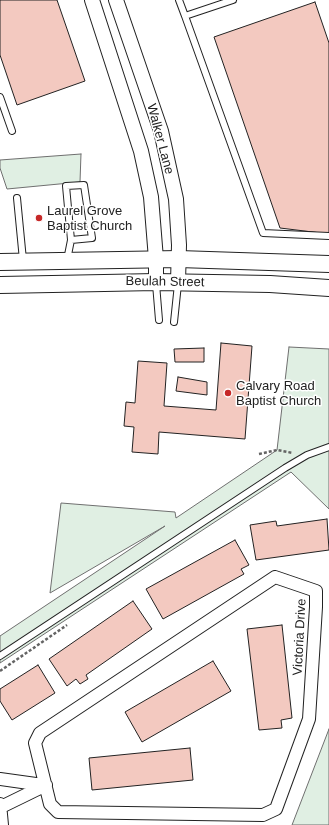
<!DOCTYPE html>
<style>
body{margin:0}
canvas{display:block;background:#fff}
</style>
<canvas width="329" height="825"></canvas>
<script>
const context = document.querySelector('canvas').getContext('2d');
context.lineJoin = 'round';
function paint(path, color) { context.fillStyle = color; context.fill(path, 'evenodd'); }
const shape = rows => new Path2D(rows.map(r => 'M' + r).join(''));
function trace(path, color, width, dash) { context.strokeStyle = color; context.lineWidth = width; context.lineCap = dash ? 'butt' : 'round'; context.setLineDash(dash || []); context.stroke(path); }
function label(font, color, halo, rows, align = 'center') {
  context.font = font + ' Helvetica,sans-serif'; context.lineWidth = 3; context.setLineDash([]); context.textBaseline = 'middle'; context.strokeStyle = halo; context.fillStyle = color; for (const [text, x, y, turn = 0] of rows) {
    context.save(); context.translate(x, y); context.rotate((+turn || 0) * Math.PI / 180); context.textAlign = isNaN(turn) ? turn : align; if (halo) context.strokeText(text, 0, 0); context.fillText(text, 0, 0); context.restore();
  }
}
const green = shape([
 [81,154,80,182,7,189,0,168,0,160,81,154],
 [289,347,329,349,329,509,291,472,0,663,0,636,165,526,50,593,61,503,175,512,176,518,277,450,289,347],
 [329,729,329,825,292,825,329,729]
]);
const building = shape([
 [0,0,57,0,85,81,17,105,0,55,0,0],
 [315,2,329,43,329,234,280,228,214,37,315,2],
 [221,343,252,346,245,439,159,432,158,454,132,452,134,427,124,426,126,402,135,403,138,361,167,363,164,406,216,410,221,343],
 [204,348,204,362,175,362,174,349,204,348],
 [178,377,207,382,207,395,176,391,178,377],
 [327,519,329,550,256,560,250,525,276,521,277,526,327,519],
 [235,540,249,565,241,569,244,574,163,619,146,589,235,540],
 [133,601,152,629,86,675,88,679,80,684,76,679,67,686,49,659,133,601],
 [282,625,292,718,281,720,282,728,259,730,247,629,282,625],
 [213,661,231,691,142,742,125,712,213,661],
 [38,665,55,693,12,720,0,701,0,689,38,665],
 [190,748,193,780,92,790,89,758,190,748]
]);
const path = shape([
 [259,454,277,450,293,453],
 [0,671,67,625]
]);
const service = shape([
 [179,0,185,16,233,0],
 [185,16,263,233,329,236],
 [0,97,12,131],
 [17,198,23,260],
 [67,260,71,240,66,186,84,185,92,238,71,240],
 [156,284,159,320],
 [174,322,178,284],
 [0,656,285,468,307,455,329,447]
]);
const minor = shape([
 [275,577,316,591,316,607,309,719,276,809,263,815,58,812,50,804,35,743,40,733,275,577],
 [0,779,43,785],
 [0,804,2,825],
 [1,807,46,785]
]);
const tertiary = shape([
 [92,0,141,151,151,197,156,259,156,282],
 [116,0,161,131,176,199,179,245,178,282]
]);
const secondary = shape([
 [0,262,179,259,329,264],
 [0,285,156,282,270,284,329,288]
]);
const markers = [
 [39,218,4,"#c62828"],
 [228,393,4,"#c62828"]
];
const streetNames = [
 ["Walker Lane",160,139,75],
 ["Beulah Street",165,282,1],
 ["Victoria Drive",300,637,-87]
];
const poiNames = [
 ["Laurel Grove",47,211],
 ["Baptist Church",47,226],
 ["Calvary Road",236,386],
 ["Baptist Church",236,401]
];
paint(green, '#e0efe3');
trace(green, '#6f6f6f', 1);
paint(building, '#f3c9c0');
trace(building, '#222', 1);
trace(service, '#222', 8);
trace(minor, '#222', 14);
trace(tertiary, '#222', 16);
trace(secondary, '#222', 18);
trace(path, '#646464', 2.5, [3, 2]);
trace(service, '#fff', 6);
trace(minor, '#fff', 12);
trace(tertiary, '#fff', 14);
trace(secondary, '#fff', 16);
for (const [x, y, r, color] of markers) { const dot = new Path2D(); dot.arc(x, y, r, 0, 2 * Math.PI); context.fillStyle = color; context.fill(dot); trace(dot, '#fff', 1.5); }
label('13px', '#222', '#fff', streetNames);
label('13px', '#222', '#fff', poiNames, 'left');
</script>
